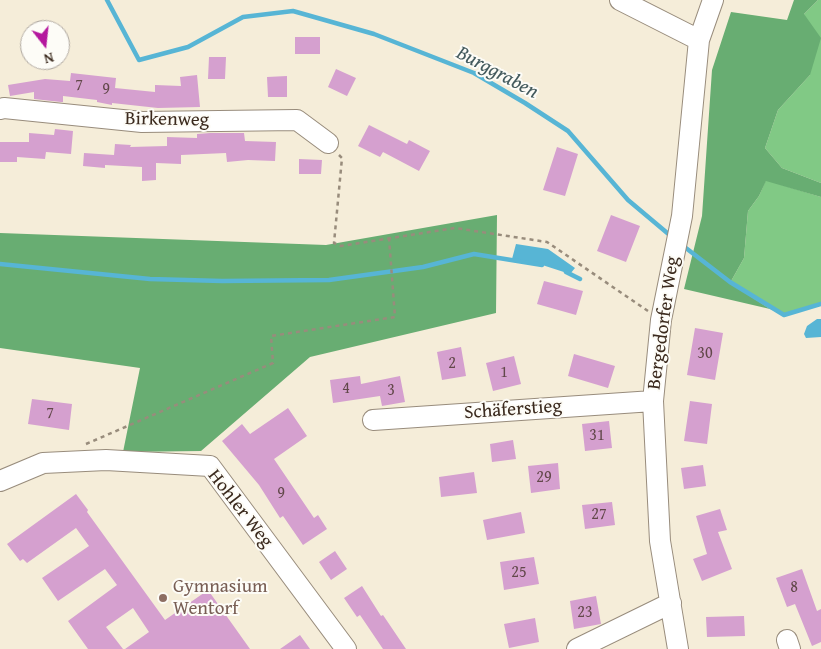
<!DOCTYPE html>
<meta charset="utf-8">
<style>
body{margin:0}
#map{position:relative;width:821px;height:649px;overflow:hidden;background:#f5edd9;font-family:"Gentium Book Plus",serif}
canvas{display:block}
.north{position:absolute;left:20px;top:20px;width:50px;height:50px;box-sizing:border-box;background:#fdfcf7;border:1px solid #afa8a0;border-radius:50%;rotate:164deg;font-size:14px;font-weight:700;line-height:20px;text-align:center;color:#3b2a1e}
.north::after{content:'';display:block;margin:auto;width:18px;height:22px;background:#b5179e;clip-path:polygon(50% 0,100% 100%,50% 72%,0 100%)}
</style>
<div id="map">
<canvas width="821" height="649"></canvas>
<div class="north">N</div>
</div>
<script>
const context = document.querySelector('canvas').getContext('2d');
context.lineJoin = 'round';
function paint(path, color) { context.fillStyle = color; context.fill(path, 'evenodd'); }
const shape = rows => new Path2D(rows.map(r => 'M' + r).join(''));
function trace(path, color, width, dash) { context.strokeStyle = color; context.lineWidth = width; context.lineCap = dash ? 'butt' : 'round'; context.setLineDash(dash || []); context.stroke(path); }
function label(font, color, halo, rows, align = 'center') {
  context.font = font + ' "Gentium Book Plus",serif'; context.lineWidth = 4; context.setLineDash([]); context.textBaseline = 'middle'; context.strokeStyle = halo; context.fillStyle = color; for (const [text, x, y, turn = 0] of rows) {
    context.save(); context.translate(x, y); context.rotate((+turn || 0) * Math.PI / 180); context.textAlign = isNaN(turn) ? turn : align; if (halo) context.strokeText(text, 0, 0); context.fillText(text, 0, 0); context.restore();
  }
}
const green = shape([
 [818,0,821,0,821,183,782,168,765,148,778,110,810,75,804,14],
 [766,180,821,197,821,304,784,315,770,309,730,283,744,258,748,211,759,196]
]);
const forest = shape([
 [794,0,818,0,804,14,821,38,810,75,778,110,765,148,782,168,821,183,821,197,766,181,759,196,748,211,744,258,730,283,770,309,684,289,702,216,712,70,731,12,787,20],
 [497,215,496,313,310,357,201,451,123,452,140,368,0,348,0,233,326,245]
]);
const water = shape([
 [516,244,548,249,575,268,570,274,533,262,512,259],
 [817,319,821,319,821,337,806,338,804,334,807,326]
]);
const stream = shape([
 [107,0,139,60,188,47,243,17,293,11,374,34,474,73,525,103,568,131,628,200,672,237],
 [682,245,730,282,784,315,821,304],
 [0,264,150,279,222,281,329,280,423,267,474,254,542,265],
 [566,272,580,279]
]);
const building = shape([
 [295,37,320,37,320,54,295,54],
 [209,57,226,57,225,79,208,79],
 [336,69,356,78,347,96,328,87],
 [71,73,116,78,115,88,155,92,155,85,181,86,180,77,197,75,200,107,158,108,112,103,112,105,97,102,97,100,63,96,63,102,61,102,34,99,34,92,10,96,8,85,45,79,70,81],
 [287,76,287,97,268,97,267,77],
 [369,125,407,144,409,140,430,151,419,171,383,152,380,157,358,146],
 [55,129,73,131,71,154,46,152,45,159,17,157,17,162,0,162,0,142,29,142,29,133,54,135],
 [210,133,244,133,245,141,276,142,275,161,248,160,227,162,226,153,181,155,181,164,156,163,156,180,142,181,142,167,105,165,105,168,83,166,84,153,114,155,115,144,131,145,130,147,167,146,167,137,197,138,197,134],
 [557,147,578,154,565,196,543,190],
 [299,159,322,160,321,174,299,174],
 [611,215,640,226,626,262,597,251],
 [544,281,583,291,576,315,537,304],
 [695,328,723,333,715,380,687,375],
 [461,347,466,376,442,380,437,352],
 [574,354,615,366,608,388,568,376],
 [514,356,521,384,493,391,486,363],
 [360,376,361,384,400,376,405,402,382,406,380,396,333,403,330,380],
 [32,399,72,404,69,430,28,424],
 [690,401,712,404,707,444,684,441],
 [288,408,307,436,274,459,314,518,318,515,327,529,303,545,283,516,280,518,259,485,222,441,242,424,250,434],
 [609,421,612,448,585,451,582,424],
 [513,440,516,459,492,462,490,444],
 [558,463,560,489,531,493,528,466],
 [703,465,706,486,684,489,681,468],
 [474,472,477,493,441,497,439,477],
 [76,494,88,510,87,512,165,620,208,590,250,649,125,649,149,632,133,608,106,627,123,649,88,649,68,621,117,585,105,569,58,601,42,578,89,546,76,528,27,563,23,559,20,561,7,544],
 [612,502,615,525,585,529,582,505],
 [720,509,727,530,718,532,732,569,702,581,693,559,707,554,696,516],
 [521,512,525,533,487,540,483,520],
 [335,551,347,569,331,580,319,562],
 [534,557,539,584,504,590,500,562],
 [802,569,817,611,821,609,821,642,812,646,795,604,787,607,776,578],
 [362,586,381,616,383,615,406,649,383,649,360,615,357,617,344,598],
 [596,596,601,624,574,629,570,601],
 [744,616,745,636,707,637,706,617],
 [535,618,539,642,509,648,504,624],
 [300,635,310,649,280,649]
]);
const path = shape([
 [339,155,342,158,334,243,341,246,455,228,547,242,648,311],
 [86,444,273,363,271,336,395,317,389,238]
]);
const minor = shape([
 [620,0,699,40],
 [0,109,4,108,142,122,297,120,328,143],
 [373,420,653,401],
 [0,481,43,463,106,460,210,466,346,649],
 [787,640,790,649],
 [577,649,671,603],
 [678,649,660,541,653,401,661,320,682,216,699,40,713,0]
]);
const markers = [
 [163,598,5,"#8d6e63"]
];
const numberNames = [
 ["7",79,86],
 ["9",106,90],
 ["30",705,354],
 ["2",452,364],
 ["1",504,373],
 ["4",346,389],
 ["3",391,391],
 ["7",50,414],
 ["31",597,436],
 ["29",544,478],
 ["9",281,494],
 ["27",599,515],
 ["25",519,573],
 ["8",794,588],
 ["23",585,613]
];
const streetNames = [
 ["Birkenweg",167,120,1],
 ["Bergedorfer Weg",664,323,-82],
 ["Schäferstieg",513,410,-4],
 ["Hohler Weg",240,509,52]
];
const educationNames = [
 ["Gymnasium",173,587],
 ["Wentorf",173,609]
];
const waterNames = [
 ["Burggraben",497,73,28]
];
paint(green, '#81c985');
paint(forest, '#68ad72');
paint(water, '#57b5d5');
trace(stream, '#57b5d5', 4.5);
paint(building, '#d5a0cf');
trace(minor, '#988c7c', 22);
trace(path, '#988c7c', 2.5, [4, 4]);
trace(minor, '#fff', 20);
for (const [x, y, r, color] of markers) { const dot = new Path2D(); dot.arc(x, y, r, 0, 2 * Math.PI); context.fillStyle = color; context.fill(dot); trace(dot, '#fdfcf7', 2); }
label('16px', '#62484a', null, numberNames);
label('19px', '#3b2a1e', '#fdfcf7', streetNames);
label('19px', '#785e54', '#fdfcf7', educationNames, 'left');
label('italic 20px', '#455b5e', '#fdfcf7', waterNames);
</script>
